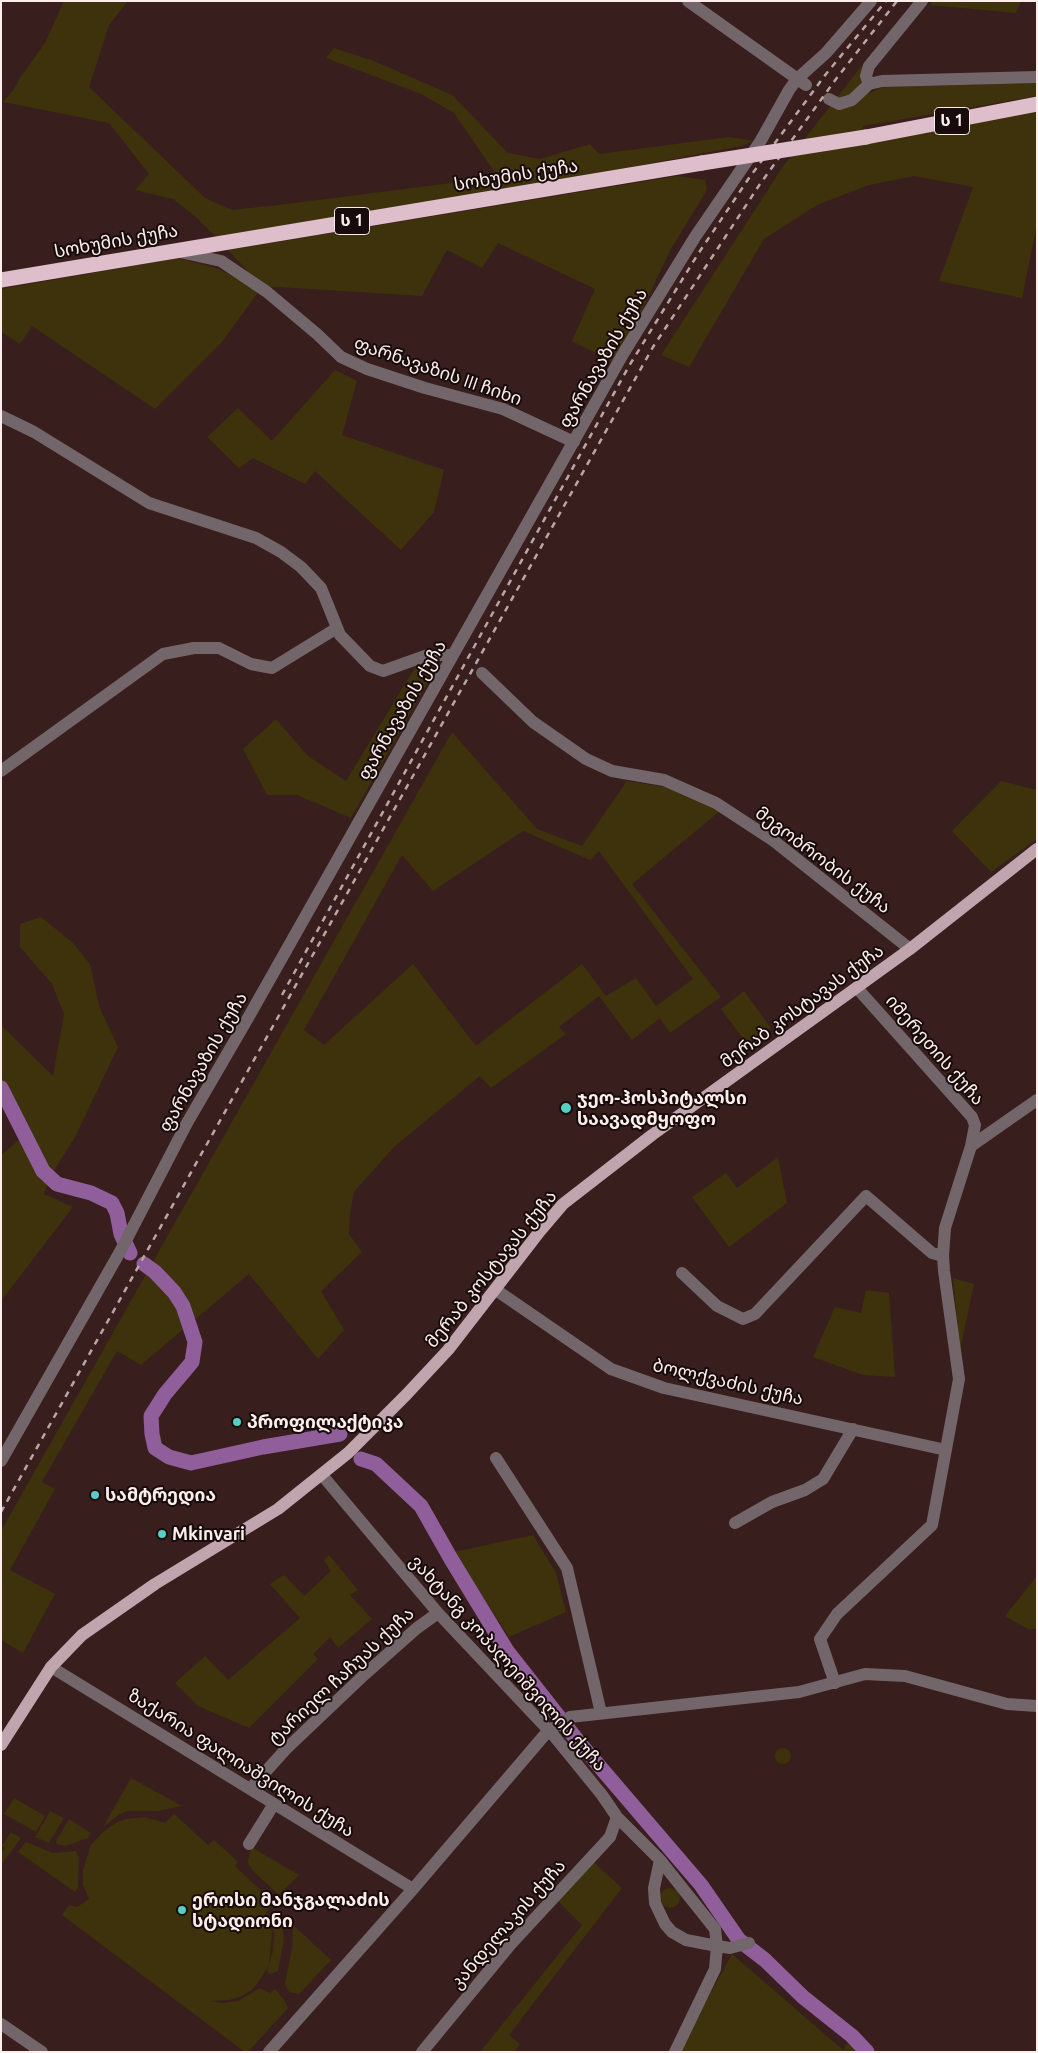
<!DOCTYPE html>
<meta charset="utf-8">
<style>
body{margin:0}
#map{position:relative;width:1038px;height:2053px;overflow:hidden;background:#381e1c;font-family:Ubuntu,sans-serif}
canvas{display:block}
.frame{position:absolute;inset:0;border:2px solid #fdeeec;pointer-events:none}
</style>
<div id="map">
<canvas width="1038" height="2053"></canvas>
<div class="frame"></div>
</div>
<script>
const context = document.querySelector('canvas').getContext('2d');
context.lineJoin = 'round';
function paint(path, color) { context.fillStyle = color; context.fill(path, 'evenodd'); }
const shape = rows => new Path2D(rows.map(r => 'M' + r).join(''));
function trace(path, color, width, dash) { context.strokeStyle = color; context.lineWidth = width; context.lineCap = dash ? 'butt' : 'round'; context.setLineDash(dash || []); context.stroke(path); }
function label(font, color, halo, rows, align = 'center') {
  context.font = font + ' Ubuntu,"Noto Sans Georgian",sans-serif'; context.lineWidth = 4; context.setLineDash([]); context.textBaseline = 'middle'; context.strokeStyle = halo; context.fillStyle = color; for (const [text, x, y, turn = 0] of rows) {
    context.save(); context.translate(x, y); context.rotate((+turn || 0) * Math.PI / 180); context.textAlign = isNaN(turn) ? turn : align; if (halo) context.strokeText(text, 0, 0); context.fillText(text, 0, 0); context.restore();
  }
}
const green = shape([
 [64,1,128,1,109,25,89,87,205,198,232,210,287,204,498,177,454,113,421,94,326,58,334,48,374,61,452,95,508,153,540,159,590,144,599,154,729,137,754,141,741,146,527,187,216,237,197,218,173,199,135,190,149,174,109,123,3,102,14,89,20,78,45,43],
 [933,1,1021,1,1016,13,930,5],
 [864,63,862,87,870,93,882,87,1037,83,1037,96,863,126,865,142,1037,110,1037,224,1022,298,939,281,973,187,914,176,869,185,817,205,764,239,689,367,661,355,784,165],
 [677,176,705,180,707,190,671,249,638,318,614,362,572,341,595,289,498,243,482,268,447,250,422,296,262,286,228,250],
 [178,258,219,269,259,291,222,342,155,409,32,326,20,344,1,332,1,289],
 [335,370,357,381,342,435,444,470,434,512,401,550,315,471,305,484,253,458,239,468,207,437,238,408,272,441],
 [416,666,437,666,351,818,297,795,267,795,243,749,276,719,308,756,346,781],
 [452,732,537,829,582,846,627,781,665,787,720,811,632,884,721,997,670,1033,660,1018,632,1040,599,996,559,1027,566,1034,491,1088,480,1076,394,1147,354,1192,350,1215,349,1234,362,1252,321,1291,344,1330,318,1359,249,1274,141,1365,117,1351,42,1482,55,1489,10,1570,55,1594,23,1653,1,1640,1,1531],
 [523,831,590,860,599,851,693,979,656,1006,636,978,606,996,582,964,476,1046,413,964,324,1045,304,1030,402,855,433,891],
 [1001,781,1037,790,1037,839,991,872,952,831],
 [41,917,73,943,90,964,99,1006,118,1047,75,1137,50,1177,44,1194,73,1207,1,1301,1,1155,25,1135,1,1088,1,1025,53,1076,64,1014,52,984,20,947,20,924],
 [744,991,771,1028,748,1045,721,1009],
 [778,1157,787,1203,729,1247,692,1197,726,1173,737,1188],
 [953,1278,974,1284,960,1350],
 [866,1290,889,1293,895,1377,863,1375,813,1357,835,1307,861,1313],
 [533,1535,556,1573,566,1612,509,1637,454,1552],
 [329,1555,358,1590,350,1595,372,1619,338,1648,330,1637,313,1654,318,1659,249,1728,198,1706,175,1683,205,1656,228,1680,300,1618,270,1584,284,1575,304,1596,331,1571,324,1560],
 [1037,1576,1037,1628,1030,1630,1005,1616],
 '775 1756a8 8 0 1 1 16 0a8 8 0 1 1-16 0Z',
 [131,1778,182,1806,158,1811,128,1811,120,1814,103,1827],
 [14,1798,45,1816,36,1832,4,1814],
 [50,1811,64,1818,49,1843,33,1836,36,1836],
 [174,1814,208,1845,214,1840,238,1862,235,1866,274,1903,265,1914,272,1932,269,1965,273,1951,274,1934,269,1917,278,1914,282,1924,284,1940,278,1971,270,1974,267,1971,269,1965,261,1978,253,1989,240,1997,229,2000,211,2001,222,2003,238,2001,260,1988,270,1993,275,1989,284,2000,288,2008,248,2052,245,2052,62,1915,69,1905,77,1907,89,1899,83,1885,83,1870,91,1845,102,1833,117,1822,126,1819,145,1817,165,1823],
 [69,1819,91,1833,88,1838,65,1846,57,1844,56,1841],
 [11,1832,21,1838,1,1865,1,1854,5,1848,2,1846],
 [26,1842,53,1853,76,1851,79,1858,78,1888,75,1892,18,1852],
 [251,1847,299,1875,279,1895,252,1870,248,1862],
 [592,1861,622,1888,509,2035,520,2044,514,2052,480,2052,582,1925,556,1899],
 '660 1898a10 10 0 1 1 20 0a10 10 0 1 1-20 0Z',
 [293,1925,331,1960,299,1994,289,1992,285,1984,292,1948],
 [732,1954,843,2050,852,2036,867,2052,678,2052]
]);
const river = shape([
 [1,1088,43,1171,57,1184,91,1193,112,1203,117,1213,121,1234,130,1253],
 [144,1264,155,1272,174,1292,183,1306,195,1342,192,1362,165,1394,151,1416,152,1434,155,1448,169,1457,191,1463,263,1447,340,1434],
 [361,1459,376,1464,421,1506,451,1559,507,1651,577,1740,701,1885,739,1940,765,1960,803,1997,852,2036,867,2052]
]);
const minor = shape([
 [688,1,806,85],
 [869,84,866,76,869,66,922,1],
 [829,99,839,104,852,100,869,84,882,81,1037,77],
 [180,252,221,261,267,292,317,334,341,357,367,369,425,388,503,409,574,442],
 [1,416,34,432,149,503,256,538,281,552,301,567,321,588,340,635,370,666,383,671,428,655,452,655],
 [482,673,533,722,586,759,612,771,664,780,716,803,774,841,910,949],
 [1,771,163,654,194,648,219,648,251,664,272,668,337,628],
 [971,1146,1037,1100],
 [682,1273,717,1306,743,1319,755,1314,866,1196,932,1253,943,1256],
 [496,1290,611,1369,664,1388,946,1450],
 [496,1458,567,1568,601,1713],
 [1,1461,121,1250,187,1123,248,1018,623,354,695,237,760,142,789,90,797,79,826,53,871,1],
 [322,1475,438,1613,554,1736,602,1795,617,1817,660,1860,715,1929,717,1946,715,1969,675,2052],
 [735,1523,772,1502,805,1490,823,1479,853,1429],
 [51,1667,413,1889],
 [835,1683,820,1639,837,1614,932,1525,959,1379,944,1271,943,1256,945,1228,971,1146,975,1125,972,1117,857,988],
 [250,1789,286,1749,364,1675,417,1628,438,1613],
 [249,1844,274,1804],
 [660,1860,654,1888,655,1903,665,1924,672,1932,686,1940,717,1946,730,1948,749,1943],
 [1,2024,42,2052],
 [269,2052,413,1889,548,1731,570,1717,799,1692,865,1674,905,1676,1007,1704,1037,1706],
 [422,2052,511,1944,610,1837,617,1817]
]);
const major = shape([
 [1,1745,51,1667,82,1635,155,1584,278,1509,348,1453,406,1395,448,1350,540,1231,563,1204,652,1135,910,949,1037,849]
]);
const highway = shape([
 [866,137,1037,104],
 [1,280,702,163]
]);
const rail = shape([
 [282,995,629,366,698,254,749,178,826,74,886,1],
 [1,1512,653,347,760,184,836,79,897,1]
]);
const highwayBridge = shape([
 [702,163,866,137]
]);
const markers = [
 [566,1108,6,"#56cec4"],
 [237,1422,5,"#56cec4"],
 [95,1495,5,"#56cec4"],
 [162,1534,5,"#56cec4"],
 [182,1910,5,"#56cec4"]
];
const shields = [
 [952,121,35],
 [352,221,35]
];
const shieldNames = [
 ["ს 1",952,121],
 ["ს 1",352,221]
];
const streetNames = [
 ["სოხუმის ქუჩა",516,175,-9],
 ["სოხუმის ქუჩა",116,241,-10],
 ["ფარნავაზის ქუჩა",603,358,-60],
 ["ფარნავაზის III ჩიხი",438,371,19],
 ["ფარნავაზის ქუჩა",402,710,-60],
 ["მეგობრობის ქუჩა",823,860,37],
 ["მერაბ კოსტავას ქუჩა",802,1006,-36],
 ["იმერეთის ქუჩა",935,1050,49],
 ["ფარნავაზის ქუჩა",203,1062,-60],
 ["მერაბ კოსტავას ქუჩა",491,1269,-51],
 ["ბოლქვაძის ქუჩა",728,1382,13],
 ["ვახტანგ კოპალეიშვილის ქუჩა",508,1663,48],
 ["ტარიელ ჩაჩუას ქუჩა",341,1676,-43],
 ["ზაქარია ფალიაშვილის ქუჩა",241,1763,32],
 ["კანდელაკის ქუჩა",508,1924,-49]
];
const poiNames = [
 ["ჯეო-ჰოსპიტალსი",577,1098],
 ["საავადმყოფო",577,1119],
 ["პროფილაქტიკა",247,1422],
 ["სამტრედია",105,1495],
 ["Mkinvari",172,1534],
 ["ეროსი მანჯგალაძის",192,1900],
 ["სტადიონი",192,1921]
];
paint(green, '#3e320c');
trace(river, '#915e9c', 15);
trace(minor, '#73666b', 12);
trace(major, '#c0a5af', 12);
trace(highway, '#dfbecb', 15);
trace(rail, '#baa7a5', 2.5, [6, 6]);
trace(highwayBridge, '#dfbecb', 15);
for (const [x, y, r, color] of markers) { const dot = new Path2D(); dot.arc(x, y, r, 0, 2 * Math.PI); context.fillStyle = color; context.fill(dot); trace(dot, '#170c0b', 2); }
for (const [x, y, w] of shields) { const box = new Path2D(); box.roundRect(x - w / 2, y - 13.5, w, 27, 4); context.fillStyle = '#170c0b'; context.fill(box); trace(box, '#fdeeec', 1); }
label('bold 16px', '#fdeeec', null, shieldNames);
label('18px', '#fdeeec', '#170c0b', streetNames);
label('bold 18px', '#fdeeec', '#170c0b', poiNames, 'left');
</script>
